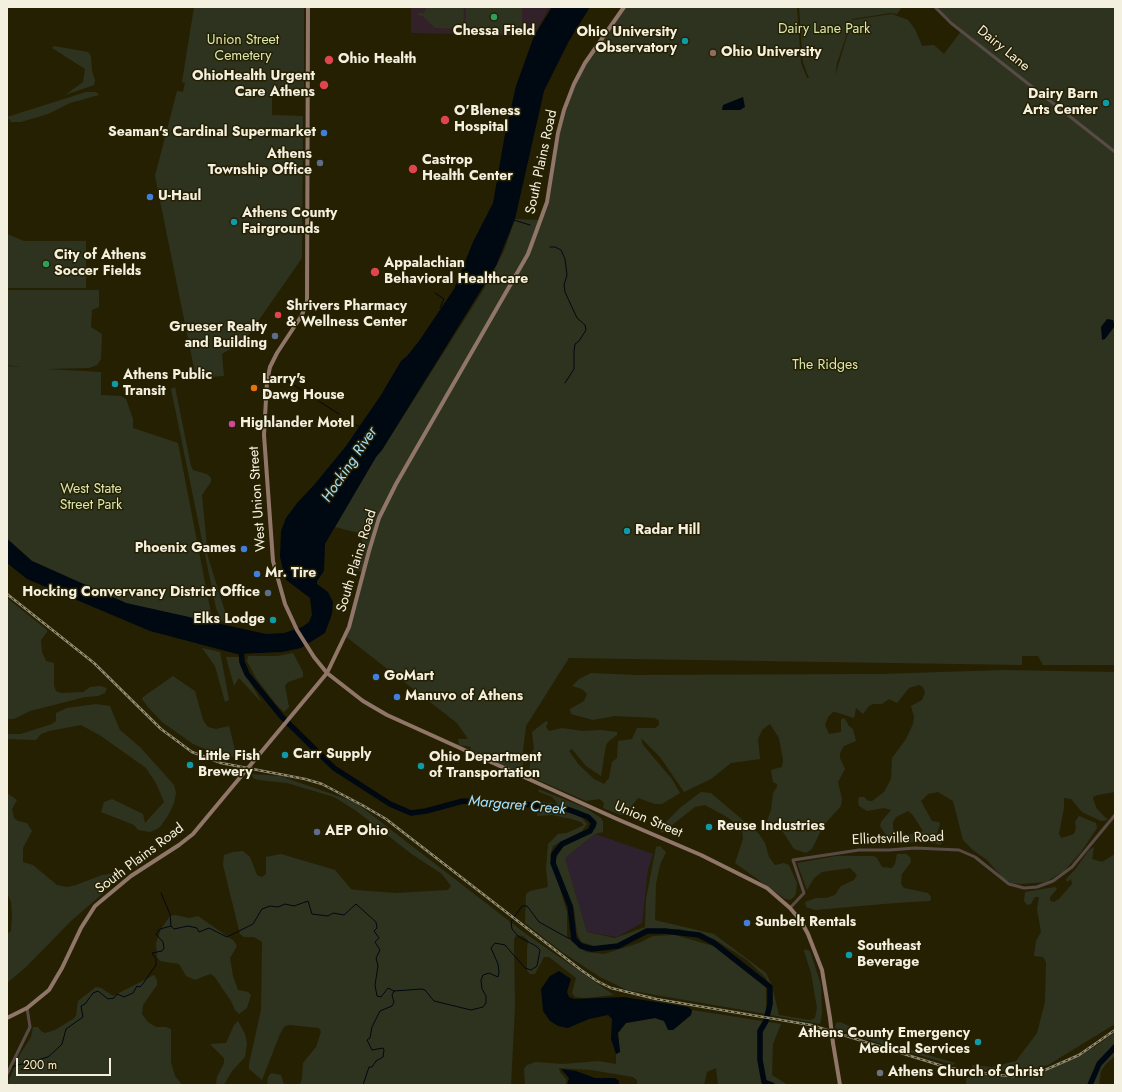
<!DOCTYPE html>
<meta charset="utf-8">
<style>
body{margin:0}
#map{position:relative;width:1122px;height:1092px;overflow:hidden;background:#262003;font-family:Jost,sans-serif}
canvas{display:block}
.frame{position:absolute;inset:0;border:8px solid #f4f0df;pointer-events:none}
.scale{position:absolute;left:16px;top:1058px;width:95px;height:18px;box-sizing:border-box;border:2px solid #f4f0df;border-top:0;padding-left:5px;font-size:12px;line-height:14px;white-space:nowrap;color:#f4f0df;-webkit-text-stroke:3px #262003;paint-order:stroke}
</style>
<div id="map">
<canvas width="1122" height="1092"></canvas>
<div class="frame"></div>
<div class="scale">200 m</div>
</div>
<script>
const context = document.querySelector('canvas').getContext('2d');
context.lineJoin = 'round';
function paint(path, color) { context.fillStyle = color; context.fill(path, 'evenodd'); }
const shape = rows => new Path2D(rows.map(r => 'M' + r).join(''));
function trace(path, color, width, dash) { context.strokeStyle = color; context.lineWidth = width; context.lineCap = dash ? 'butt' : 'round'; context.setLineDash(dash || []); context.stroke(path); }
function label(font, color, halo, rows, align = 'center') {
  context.font = font + ' Jost,sans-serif'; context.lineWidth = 3; context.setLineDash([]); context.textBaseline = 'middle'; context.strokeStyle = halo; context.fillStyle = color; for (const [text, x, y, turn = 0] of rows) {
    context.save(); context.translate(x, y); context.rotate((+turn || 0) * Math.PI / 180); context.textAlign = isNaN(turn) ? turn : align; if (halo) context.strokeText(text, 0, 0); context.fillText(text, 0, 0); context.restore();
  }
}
const industrial = shape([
 [595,834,653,854,648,869,642,923,617,937,587,932,565,858]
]);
const education = shape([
 [411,7,550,7,533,36,411,33]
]);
const green = shape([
 [194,7,304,7,304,92,272,91,272,115,303,116,302,258,245,340,222,354,224,376,196,378,155,176,177,91,183,92,185,83,182,82],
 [427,7,464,7,463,29,435,28,423,16,418,15,418,13,424,13],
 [466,7,522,7,522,27,518,27,517,34,465,33],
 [624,7,797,7,801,63,807,78,809,78,803,62,799,7,902,7,897,14,891,13,852,19,837,63,835,76,852,20,892,14,908,20,915,29,922,46,934,45,944,54,962,30,935,7,1115,7,1115,665,1043,665,1038,656,1022,656,1022,665,569,658,526,726,523,750,523,776,469,752,471,747,459,745,458,739,468,739,457,723,345,636,363,572,355,570,363,534,335,527,376,457,382,450,482,292,504,251,515,219,541,220,547,202,564,110,585,63],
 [54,46,88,52,91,56,92,71,95,80,94,85,65,95,83,82,85,69,52,48],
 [86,92,96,92,99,95,70,103,48,114,21,122,11,122,7,117],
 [7,234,24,241,86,241,86,288,7,288],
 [7,290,99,290,99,307,92,310,91,327,102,334,101,359,97,365,89,368,46,369,101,372,101,395,121,396,126,399,133,419,133,428,178,443,213,624,126,603,32,561,7,538,7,366,22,367,7,365],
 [175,387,191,466,193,470,207,474,211,478,211,482,202,495,208,557,227,618,225,623,221,620,216,608,171,389],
 [7,598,47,630,47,632,41,640,42,652,46,661,54,663,54,686,56,691,61,693,83,692,90,687,100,686,107,688,105,693,98,696,85,697,30,711,14,719,7,719],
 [202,648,220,652,229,700,225,702,215,666],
 [293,653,303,672,303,677,288,682,285,686,289,707,284,712,275,703,256,678,247,661,248,656,278,656],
 [226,657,240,657,240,665,262,703,239,678,234,686],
 [1004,670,1115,672,1115,792,1098,795,1093,797,1093,799,1097,809,1108,820,1101,821,1082,812,1071,799,1064,798,1064,808,1059,834,1061,838,1074,834,1076,828,1075,822,1079,816,1096,823,1097,828,1081,852,1064,871,1046,882,1021,884,1012,883,1003,878,987,860,973,850,963,840,953,801,938,792,928,794,921,801,932,821,939,822,940,824,937,834,942,843,940,845,926,841,907,843,905,841,904,839,907,835,923,831,912,814,908,811,896,817,893,822,893,829,900,839,898,843,891,843,880,826,881,822,891,810,884,808,867,811,859,806,858,801,859,797,864,797,868,801,872,801,884,792,891,779,892,758,906,739,913,724,914,717,911,706,922,700,925,693,923,687,919,685,909,688,897,703,889,699,882,704,873,704,869,706,863,714,856,708,854,718,835,712,833,712,828,717,825,725,829,734,841,732,841,720,843,718,845,719,849,726,853,729,856,741,844,746,840,753,840,758,845,769,838,782,842,799,841,806,823,826,812,849,806,853,794,849,783,832,770,825,767,821,771,810,773,793,777,787,777,784,773,782,771,770,782,767,783,760,779,738,770,724,762,730,758,739,760,759,731,763,711,779,684,792,660,757,641,738,643,745,672,779,680,793,662,804,655,804,638,798,625,814,621,815,603,808,604,803,600,799,586,801,529,776,531,753,534,749,532,732,546,721,548,722,546,727,549,731,562,728,583,731,602,730,617,732,617,735,609,741,606,745,601,776,586,766,572,749,569,751,579,765,594,779,604,784,609,778,612,762,617,758,618,741,632,739,637,728,655,728,659,725,659,721,655,718,615,716,593,720,571,714,570,709,584,701,587,694,582,689,572,686,579,679,591,673,636,675,881,674],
 [173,676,195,691,203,720,208,727,216,729,229,726,235,750,235,757,222,756,193,744,162,722,148,707,142,699,143,697],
 [96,704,110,706,120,730,141,748,174,785,176,793,174,803,169,814,160,827,155,830,150,832,138,830,134,825,101,812,104,802,112,799,143,814,145,823,164,802,156,783,146,768,101,736,81,725,49,731,41,734,36,740,7,739,7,734,21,734,52,724,56,721,56,713,67,708],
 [252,774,280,776,355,802,526,934,614,995,585,998,575,997,572,993,576,978,549,957,544,957,535,974,530,974,527,970,527,950,528,940,523,936,516,935,514,939,515,1007,511,1085,300,1085,302,1078,303,1063,316,1047,321,1032,319,1028,290,1025,285,1026,280,1034,262,1080,249,1069,249,1064,261,1010,262,942,254,937,244,937,240,934,223,865,224,855,233,852,243,851,250,857,257,875,262,877,266,874,266,857,281,854,335,870,351,889,356,890,396,893,448,890,451,886,442,874,413,855,355,810,334,797,287,783,258,780,253,778],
 [538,789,584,807,601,818,603,822,603,832,595,834,565,858,587,932,615,938,645,927,646,899,656,847,660,846,666,852,660,865,656,884,655,920,714,934,766,973,772,986,779,1015,810,1020,815,1018,817,1008,811,973,804,951,805,949,810,951,821,985,822,1014,820,1024,770,1015,770,990,766,978,747,960,714,939,679,929,646,931,622,943,598,947,581,942,577,933,574,908,556,865,556,858,563,847,596,828,596,823,593,819,578,810,541,804,542,802,558,804,552,797,539,792],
 [701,792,711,793,759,834,765,843,769,857,775,865,784,863,789,865,797,883,796,893,794,897,790,900,785,899,735,863,743,839,742,829,727,817,705,805,695,807,662,833,659,829,681,807],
 [7,793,17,800,12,809,14,818,18,821,27,823,32,831,23,848,23,862,33,865,57,885,67,887,76,885,102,875,118,873,114,881,101,895,71,921,26,967,7,983,7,934,11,931,12,916,11,902,7,893],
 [538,810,573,813,582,818,587,824,582,831,553,846,550,856,567,912,567,936,570,940,586,952,604,954,639,943,653,936,675,935,717,947,766,984,766,1014,627,990,600,977,562,952,525,923,526,894,530,891,548,887,546,868,548,844,558,834,567,833,584,825,581,822,572,819,552,815,537,816],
 [1094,847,1092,859,1102,862,1115,854,1115,1024,1048,1065,1022,1072,973,1070,972,1065,992,1067,1016,1061,1037,1033,1045,1002,1046,962,1043,957,1034,956,1036,941,1041,932,1037,909,1039,897,1035,897,1031,904,1027,905,1024,901,1025,892,1055,887,1057,889,1050,897,1050,901,1054,902,1059,899,1072,884,1071,879,1067,882,1066,879,1074,871,1089,850],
 [897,854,906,854,910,857,911,862,902,874,901,884,904,888,928,893,931,897,930,901,895,903,815,910,806,907,805,902,816,898,826,898,835,895,841,886,854,880,857,875,850,868,822,872,814,878,807,890,797,863,836,856,873,856,877,858,882,867,892,868,895,864],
 [175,915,189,918,198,916,234,941,237,946,230,958,233,976,238,990,248,992,251,995,247,1008,239,1014,235,1010,231,1001,214,976,210,974,195,980,186,976,179,964,160,961,157,957,156,943,161,929,170,916],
 [154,975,157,980,157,985,143,1005,142,1014,148,1022,156,1027,166,1027,171,1029,171,1062,175,1076,182,1085,7,1084,19,1056,31,1037,33,1027,38,1027,41,1031,45,1033,55,1030,73,1019,76,1016,78,1001,96,987,101,988,113,996],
 [692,1010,781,1024,773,1044,772,1075,788,1085,718,1085,716,1068,707,1072,704,1085,637,1085,637,1080,633,1077,591,1070,559,1068,560,1072,566,1079,566,1085,525,1085,524,1069,527,1065,536,1062,563,1064,598,1061,616,1064,616,1054,620,1052,618,1033,626,1023,655,1018,664,1021,673,1030,691,1015],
 [238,1021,245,1034,247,1043,245,1057,232,1071,224,1085,216,1085,217,1077,224,1063,224,1058,210,1044,226,1043,234,1025],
 [840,1022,894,1045,955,1063,953,1065,881,1044,835,1028,836,1023],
 [1115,1032,1115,1056,1106,1064,1101,1071,1099,1085,966,1084,966,1078,974,1076,975,1074,1013,1076,1045,1072,1096,1046],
 [271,1073,281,1075,284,1085,267,1085,268,1077]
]);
const water = shape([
 [552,7,590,7,569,41,544,91,515,219,496,266,382,450,376,457,325,544,324,571,317,581,317,584,328,592,333,602,332,614,325,633,301,648,282,652,237,654,150,631,27,579,7,563,7,539,32,561,126,603,266,634,284,633,302,627,309,622,312,615,310,598,285,579,280,557,281,531,286,518,297,503,314,485,346,446,381,395,401,361,407,356,419,341,454,289,473,242,493,203,505,134,516,86,534,36],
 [743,97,745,107,740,110,722,110,723,105],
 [1107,319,1113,320,1115,326,1105,339,1102,340,1101,327],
 [559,971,571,979,567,992,569,997,574,999,624,997,688,1007,692,1010,691,1015,673,1030,668,1030,664,1021,655,1018,626,1023,618,1033,620,1052,616,1054,611,1039,612,1019,608,1015,589,1019,568,1028,558,1026,550,1021,543,1011,541,989,550,976],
 [561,1069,576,1071,595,1078,615,1078,619,1081,619,1085,567,1085,569,1078]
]);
const stream = shape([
 [526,34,529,34],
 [514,220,530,225],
 [550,247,555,247,561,250,565,259,567,275,564,285,565,292,577,318,585,325,586,330,579,341,575,344,574,351,574,369,565,383],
 [435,293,444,299,440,308],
 [275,374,278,376],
 [284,379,339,414],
 [347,419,353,423],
 [356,425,360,427],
 [161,893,170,914,171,926],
 [12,1067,21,1064,30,1065,37,1060,48,1057,58,1048,62,1044,66,1029,83,1017,81,1006,85,1004,93,993,98,991,108,999,114,998,117,994,124,997,133,993,137,986,140,987,142,985,156,965,156,959,152,953,162,951,164,948,163,942,156,934,160,929,171,926,174,929,188,926,197,928,199,932,209,928,227,937,253,924,262,909,270,906,278,907,285,904,294,906,308,901,312,914,328,916,333,913,344,915,356,904,376,922,377,928,374,931,379,938,375,942,380,950,376,958,378,966,375,985,377,996,381,997,388,988,394,991],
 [363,1085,369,1067,372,1067,376,1061,383,1057,384,1050,383,1048,372,1050,367,1040,370,1038,372,1027,380,1011,392,1006,394,1002,392,995,394,991,422,989,425,990,434,1001,471,1010,483,1007,486,1003,486,996,482,989,481,980,483,975,489,973,498,977,499,972,498,964,491,948,495,943,505,945,525,968,531,970,537,966,540,950,536,946,519,937,512,929,511,922,522,906,527,906,539,922,568,938,574,939]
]);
const river = shape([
 [241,647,242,662,247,674,281,716,334,768,390,804,411,813,426,811,463,801,536,805,567,809,588,817,594,823,590,831,562,844,554,854,553,863,570,906,574,939,581,946,592,949,618,946,647,931,665,931,699,935,714,943,770,987,770,1004,766,1021,760,1031,760,1060,764,1082,772,1085],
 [1090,1085,1099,1064,1115,1047]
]);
const minor = shape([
 [935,7,951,23,1115,152],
 [790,908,804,893,793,860,859,850,889,850,915,848,959,850,975,857,1009,884,1024,888,1037,887,1053,881,1072,867,1115,815],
 [7,1074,30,1027,27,1008]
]);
const major = shape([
 [308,7,307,301,302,315,277,353,270,367,267,381,264,435,273,561,285,604,297,630,314,657,327,673,363,701,387,715,617,819,701,855,767,888,790,908,801,921,808,934,822,970,830,1018],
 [7,1018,27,1008,49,990,62,968,81,928,95,906,131,876,179,845,193,834,327,673,349,627,369,551,379,518,396,484,528,254,547,202,558,133,564,110,574,84,585,63,624,7],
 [833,1043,840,1085]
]);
const rail = shape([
 [7,594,94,663,161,729,192,752,221,763,305,779,322,784,362,805,386,819,581,970,597,981,611,988,656,999,811,1025,949,1068,997,1075,1013,1076,1045,1070,1079,1055,1115,1030]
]);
const majorBridge = shape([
 [830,1018,833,1043]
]);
const markers = [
 [494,17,4,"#2e9e5b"],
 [685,41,4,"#0f9aa8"],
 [713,53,4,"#8d6e63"],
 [329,60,5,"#e0444e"],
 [324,85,5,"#e0444e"],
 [1106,103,4,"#0f9aa8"],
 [445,120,5,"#e0444e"],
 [324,133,4,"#3f7fe0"],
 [320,163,4,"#5c6f8a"],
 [413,169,5,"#e0444e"],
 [150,197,4,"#3f7fe0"],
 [234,222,4,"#0f9aa8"],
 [46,264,4,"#2e9e5b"],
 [375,272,5,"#e0444e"],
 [278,315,4,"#e0444e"],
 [275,336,4,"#5c6f8a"],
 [115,384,4,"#0f9aa8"],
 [254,388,4,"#e8710a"],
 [232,424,4,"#d1479c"],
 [627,531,4,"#0f9aa8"],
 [244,549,4,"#3f7fe0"],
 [257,574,4,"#3f7fe0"],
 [268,593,4,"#5c6f8a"],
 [273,620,4,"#0f9aa8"],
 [376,677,4,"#3f7fe0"],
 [397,697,4,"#3f7fe0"],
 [285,755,4,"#0f9aa8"],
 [190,765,4,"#0f9aa8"],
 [421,766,4,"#0f9aa8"],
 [709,827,4,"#0f9aa8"],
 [317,832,4,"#5c6f8a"],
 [747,923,4,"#3f7fe0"],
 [849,955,4,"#0f9aa8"],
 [978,1042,4,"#0f9aa8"],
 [880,1073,4,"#6b7280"]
];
const parkNames = [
 ["Dairy Lane Park",824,30],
 ["Union Street",243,41],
 ["Cemetery",243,57],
 ["The Ridges",825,366],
 ["West State",91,490],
 ["Street Park",91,506]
];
const poiNames = [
 ["Chessa Field",494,32,"center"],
 ["Ohio University",677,33,"right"],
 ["Observatory",677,49,"right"],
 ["Ohio University",721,53],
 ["Ohio Health",338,60],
 ["OhioHealth Urgent",315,77,"right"],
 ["Care Athens",315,93,"right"],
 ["Dairy Barn",1098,95,"right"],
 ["Arts Center",1098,111,"right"],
 ["O’Bleness",454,112],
 ["Hospital",454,128],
 ["Seaman's Cardinal Supermarket",316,133,"right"],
 ["Athens",312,155,"right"],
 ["Township Office",312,171,"right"],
 ["Castrop",422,161],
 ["Health Center",422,177],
 ["U-Haul",158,197],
 ["Athens County",242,214],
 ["Fairgrounds",242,230],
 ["City of Athens",54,256],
 ["Soccer Fields",54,272],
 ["Appalachian",384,264],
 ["Behavioral Healthcare",384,280],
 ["Shrivers Pharmacy",286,307],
 ["& Wellness Center",286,323],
 ["Grueser Realty",267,328,"right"],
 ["and Building",267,344,"right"],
 ["Athens Public",123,376],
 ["Transit",123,392],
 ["Larry's",262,380],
 ["Dawg House",262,396],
 ["Highlander Motel",240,424],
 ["Radar Hill",635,531],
 ["Phoenix Games",236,549,"right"],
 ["Mr. Tire",265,574],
 ["Hocking Convervancy District Office",260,593,"right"],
 ["Elks Lodge",265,620,"right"],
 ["GoMart",384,677],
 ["Manuvo of Athens",405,697],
 ["Carr Supply",293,755],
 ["Little Fish",198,757],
 ["Brewery",198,773],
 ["Ohio Department",429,758],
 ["of Transportation",429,774],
 ["Reuse Industries",717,827],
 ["AEP Ohio",325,832],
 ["Sunbelt Rentals",755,923],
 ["Southeast",857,947],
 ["Beverage",857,963],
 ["Athens County Emergency",970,1034,"right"],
 ["Medical Services",970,1050,"right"],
 ["Athens Church of Christ",888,1073]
];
const streetNames = [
 ["Dairy Lane",1003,49,39],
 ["South Plains Road",542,162,-78],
 ["West Union Street",258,499,-94],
 ["South Plains Road",357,561,-73],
 ["Union Street",648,820,23],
 ["Elliotsville Road",898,839,-2],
 ["South Plains Road",140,859,-37]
];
const waterNames = [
 ["Hocking River",350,465,-56],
 ["Margaret Creek",517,806,5]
];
paint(industrial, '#2e2230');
paint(education, '#332129');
paint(green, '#2e3320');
paint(water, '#000812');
trace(stream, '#000812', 1);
trace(river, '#000812', 5.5);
trace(minor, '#584b45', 3);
trace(major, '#907668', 4);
trace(rail, '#928d76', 2.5);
trace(rail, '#262003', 1, [3]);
trace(majorBridge, '#907668', 4);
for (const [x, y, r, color] of markers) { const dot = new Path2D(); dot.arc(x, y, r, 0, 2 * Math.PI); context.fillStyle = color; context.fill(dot); trace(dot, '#262003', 1.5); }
label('14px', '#d9e8af', '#262003', parkNames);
label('bold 14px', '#f4f0df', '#262003', poiNames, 'left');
label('14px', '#f4f0df', '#262003', streetNames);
label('italic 15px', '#a2e1ff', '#262003', waterNames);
</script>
